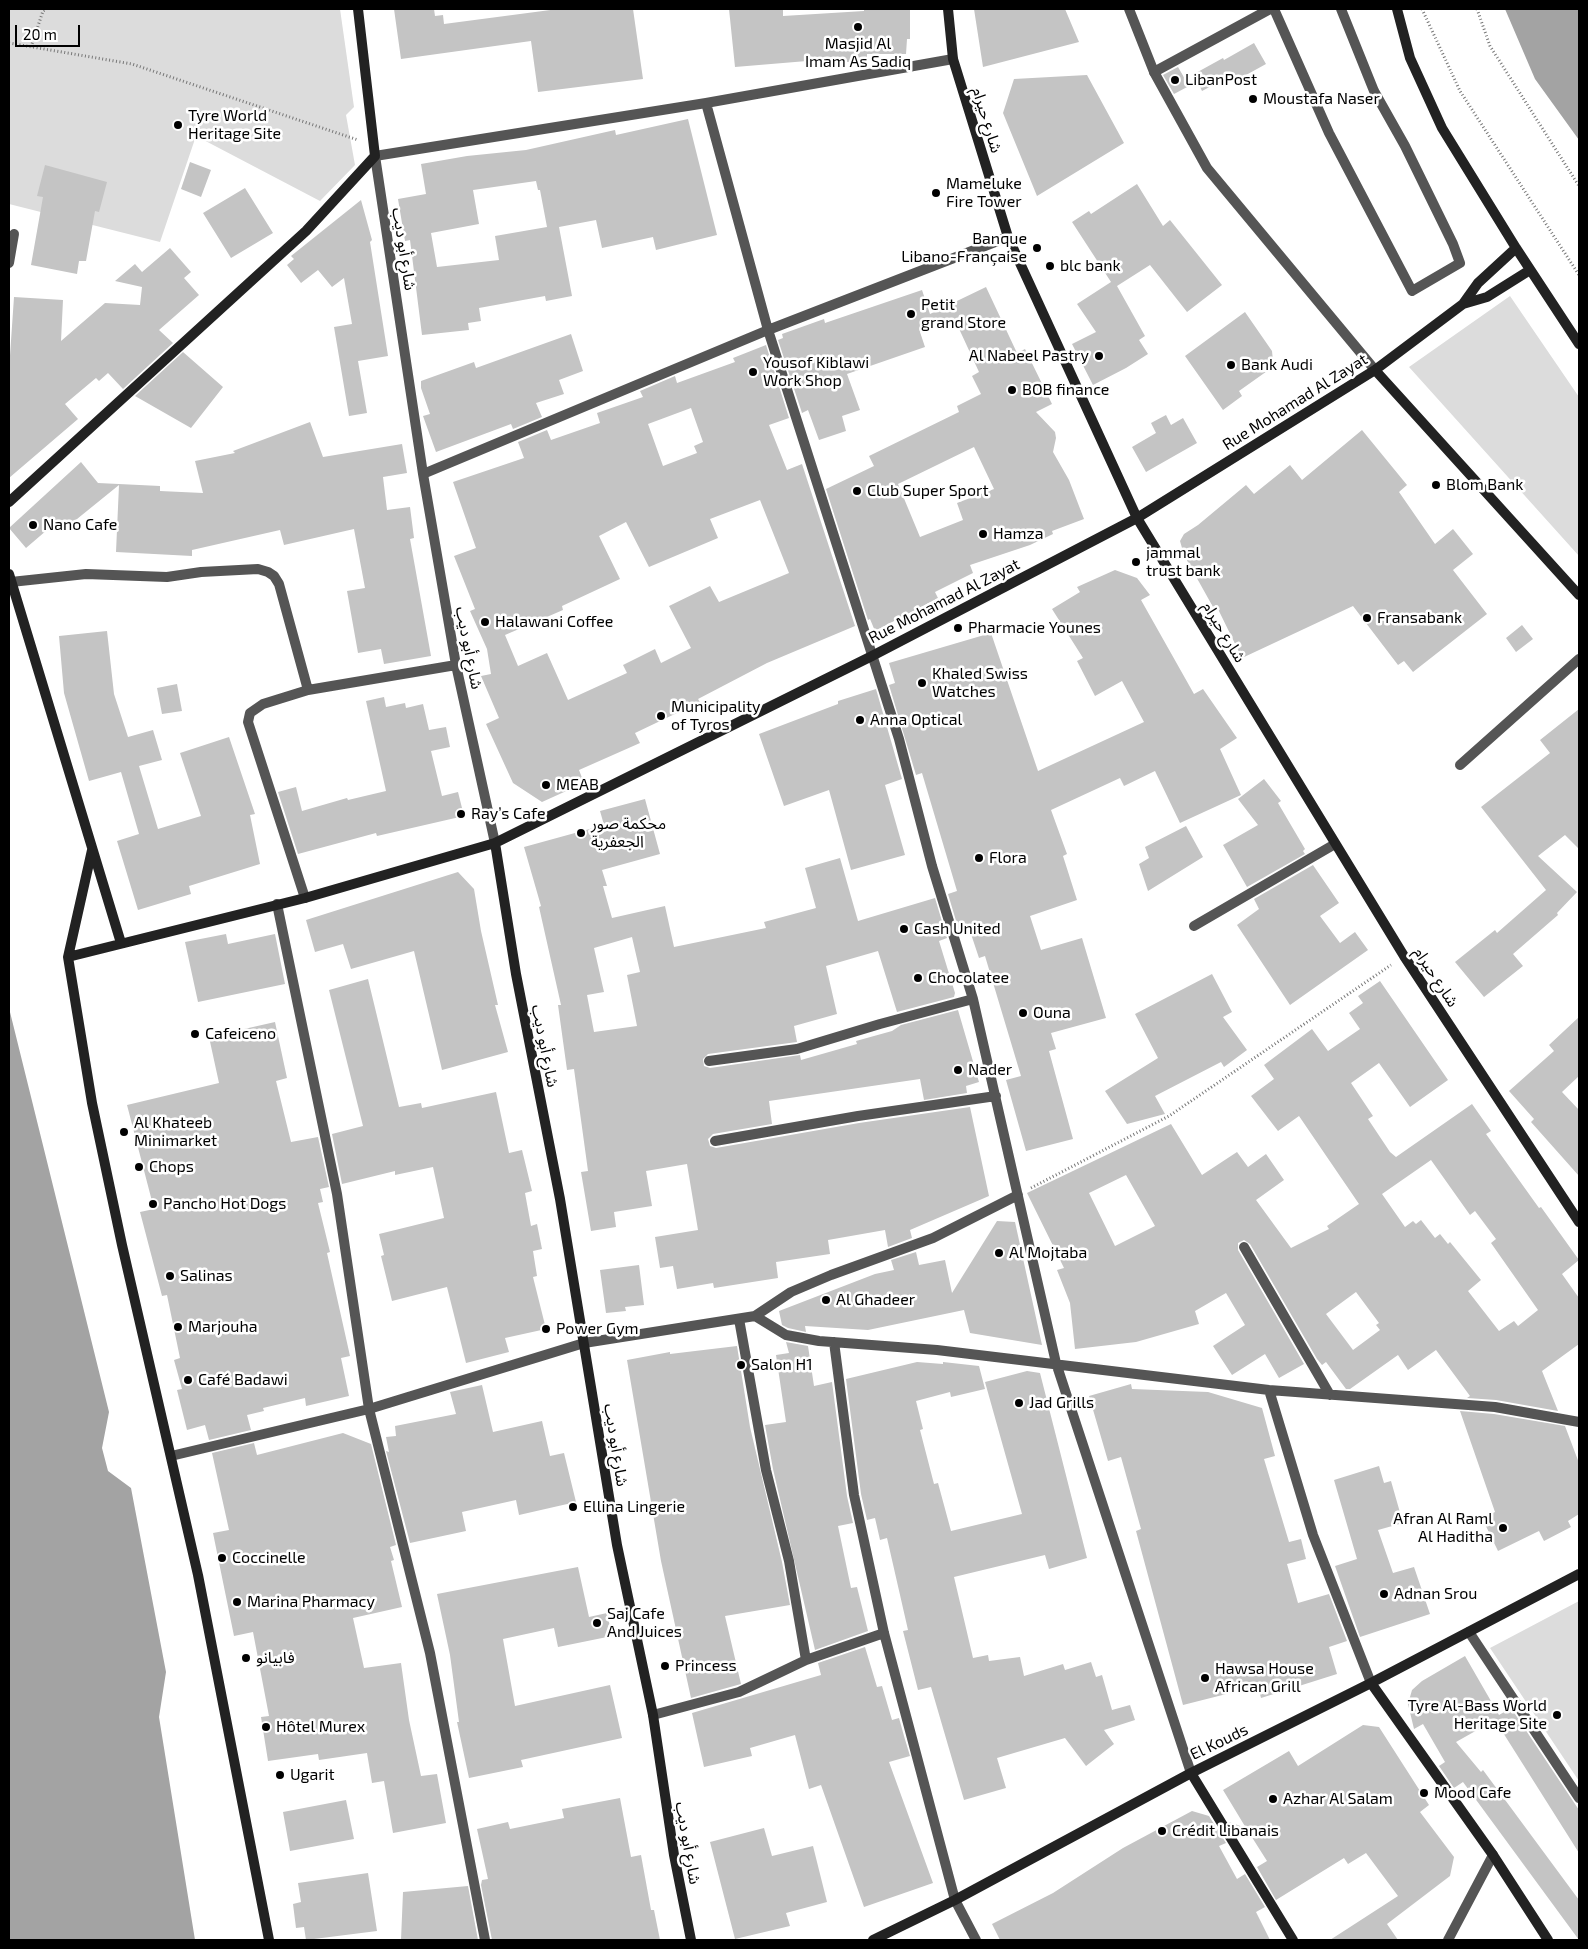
<!DOCTYPE html>
<meta charset="utf-8">
<style>
body{margin:0}
#map{position:relative;width:1588px;height:1949px;overflow:hidden;background:#fff;font-family:"Exo 2",sans-serif}
canvas{display:block}
.frame{position:absolute;inset:0;border:10px solid #000;pointer-events:none}
.scale{position:absolute;left:15px;top:25px;width:65px;height:22px;box-sizing:border-box;border:2px solid #000;border-top:0;padding-left:6px;font-size:15px;line-height:18px;white-space:nowrap;color:#000;-webkit-text-stroke:4px #fff;paint-order:stroke}
</style>
<div id="map">
<canvas width="1588" height="1949"></canvas>
<div class="frame"></div>
<div class="scale">20 m</div>
</div>
<script>
const context = document.querySelector('canvas').getContext('2d');
context.lineJoin = 'round';
function paint(path, color) { context.fillStyle = color; context.fill(path, 'evenodd'); }
const shape = rows => new Path2D(rows.map(r => 'M' + r).join(''));
function trace(path, color, width, dash) { context.strokeStyle = color; context.lineWidth = width; context.lineCap = dash ? 'butt' : 'round'; context.setLineDash(dash || []); context.stroke(path); }
function label(font, color, halo, rows, align = 'center') {
  context.font = font + ' "Exo 2","Noto Sans Arabic",sans-serif'; context.lineWidth = 5; context.setLineDash([]); context.textBaseline = 'middle'; context.strokeStyle = halo; context.fillStyle = color; for (const [text, x, y, turn = 0] of rows) {
    context.save(); context.translate(x, y); context.rotate((+turn || 0) * Math.PI / 180); context.textAlign = isNaN(turn) ? turn : align; if (halo) context.strokeText(text, 0, 0); context.fillText(text, 0, 0); context.restore();
  }
}
const green = shape([
 [9,9,340,9,354,107,346,115,355,165,320,201,196,136,160,242,9,204],
 [1510,296,1579,397,1579,556,1409,367],
 [1579,1601,1579,1781,1490,1648]
]);
const water = shape([
 [1505,9,1579,9,1579,140,1535,79],
 [9,1008,109,1412,102,1448,108,1471,131,1488,166,1672,159,1717,195,1940,9,1940]
]);
const building = shape([
 [394,9,434,9,435,16,443,15,444,24,558,9,633,9,643,79,538,92,531,41,401,59],
 [729,9,783,9,783,16,864,11,864,9,910,9,910,39,907,39,906,54,867,54,867,61,807,64,807,61,735,67],
 [974,9,1065,9,1079,42,983,67],
 [1254,43,1266,64,1237,80,1234,74,1202,91,1194,74,1223,58,1224,60],
 [1178,67,1189,86,1174,94,1163,75],
 [1087,75,1124,143,1037,196,1003,113,1014,79],
 [688,119,717,235,656,250,653,237,602,248,596,220,559,227,572,296,546,301,545,296,479,308,481,321,468,323,469,330,422,335,410,240,405,241,398,199,426,194,421,164,467,156,526,150,615,130,616,135],
 [536,181,538,190,540,190,547,227,495,236,499,260,437,267,431,233,479,224,473,190],
 [190,162,211,170,201,197,181,189],
 [45,165,107,182,99,212,95,211,86,261,79,261,77,274,31,265,43,197,37,196],
 [1137,184,1163,226,1170,220,1222,285,1187,312,1150,265,1117,286,1145,336,1139,340,1148,354,1126,368,1093,385,1072,344,1096,332,1077,304,1111,282,1072,222,1089,211,1091,214],
 [245,188,273,233,231,258,203,213],
 [361,200,372,240,370,242,388,356,358,361,367,413,349,416,334,327,352,324,344,278,332,287,318,270,301,283,287,265,294,259,291,256],
 [170,248,191,272,184,278,199,295,159,330,173,343,123,389,108,373,99,381,96,378,65,404,78,419,9,478,9,370,14,297,63,300,61,341,105,303,140,305,142,287,115,281,135,264,142,272],
 [986,287,1017,353,1025,349,1052,404,1036,412,1055,432,1056,438,1053,452,1069,480,1084,519,1052,531,1053,534,1030,545,970,565,973,573,935,592,938,598,875,631,870,619,868,620,826,489,874,466,869,456,959,412,957,406,981,394,972,376,979,372,955,320,920,332,925,347,847,374,860,410,842,416,846,431,819,440,808,410,802,413,778,340,783,338,782,334,824,319,825,323,922,290,930,314],
 [974,447,994,489,957,503,963,520,920,537,898,484],
 [1245,312,1272,351,1273,361,1270,369,1239,391,1242,396,1223,410,1185,356],
 [571,334,583,371,559,380,564,394,536,403,542,417,513,429,511,424,436,452,423,416,430,414,421,388,421,381,474,362,476,368],
 [766,345,789,418,769,425,787,470,802,464,855,626,767,663,698,699,700,702,635,733,640,743,579,770,584,783,542,802,513,783,486,724,499,718,481,676,491,674,487,649,470,611,475,609,454,556,476,548,453,482,524,458,518,442,547,430,551,440,600,423,597,413,643,397,640,391,675,376,677,383,735,362,733,358],
 [691,408,703,442,694,446,697,453,663,466,648,424],
 [760,500,789,573,719,602,710,586,669,606,691,648,661,663,655,649,623,665,627,673,568,700,547,653,518,666,505,635,563,610,562,606,620,579,599,536,626,522,649,567,718,538,710,519],
 [183,352,223,387,191,428,135,396],
 [1166,415,1171,425,1183,418,1197,443,1146,472,1132,447,1156,433,1151,423],
 [310,422,323,457,402,444,407,473,383,477,387,510,410,507,414,538,410,539,431,656,384,664,381,649,358,653,347,591,365,588,354,529,284,545,280,530,192,550,192,556,116,552,119,485,61,532,54,524,26,548,9,528,81,462,98,483,160,486,160,491,203,493,195,461,235,453,233,451],
 [1362,430,1407,485,1399,492,1435,544,1453,529,1473,554,1453,570,1487,614,1413,672,1404,661,1398,665,1353,606,1242,658,1216,605,1213,607,1184,555,1180,541,1184,534,1198,525,1246,485,1254,494,1290,465,1302,480],
 [1115,570,1137,578,1150,595,1141,600,1194,694,1203,689,1237,738,1220,749,1241,795,1180,823,1155,771,1124,786,1120,778,1051,810,1067,854,1063,856,1077,900,1030,916,1041,950,1082,938,1106,1018,1051,1033,1056,1049,1049,1051,1073,1139,1026,1151,1006,1080,1021,1076,985,956,979,958,970,931,960,934,948,894,957,891,922,773,916,775,889,685,895,683,889,663,991,633,1038,771,1144,722,1122,681,1095,696,1077,661,1083,658,1052,609,1080,592,1077,587],
 [1522,625,1533,639,1516,652,1506,638],
 [107,631,114,694,128,737,153,730,162,760,139,766,158,829,201,816,180,753,229,737,255,814,250,815,260,864,189,886,191,894,138,910,117,841,139,834,121,772,89,781,64,693,59,636],
 [177,684,182,711,162,714,157,688],
 [876,689,902,779,885,785,905,855,851,870,829,790,784,806,759,734,838,704,838,701],
 [384,697,386,707,405,703,406,708,423,704,429,730,446,727,450,747,431,751,442,796,458,792,464,816,377,836,376,833,298,854,278,792,296,787,302,811,347,798,348,800,386,791,366,701],
 [1579,709,1579,849,1565,835,1538,856,1577,892,1557,913,1558,915,1513,954,1523,966,1484,997,1455,962,1495,930,1497,933,1546,890,1481,807,1550,753,1540,740],
 [1264,779,1281,801,1278,803,1305,849,1303,851,1305,854,1247,887,1223,845,1258,825,1238,799],
 [645,799,660,854,602,870,607,886,603,886,612,918,665,906,674,947,766,928,764,922,816,908,805,868,840,858,858,921,935,898,947,938,939,941,955,993,954,997,897,1012,878,951,826,966,837,1014,794,1026,797,1042,708,1054,703,1059,704,1066,710,1068,800,1055,801,1060,857,1044,856,1041,892,1031,901,1025,958,1010,979,1082,966,1086,967,1093,924,1100,920,1079,769,1101,772,1124,713,1134,708,1139,710,1146,716,1148,859,1123,970,1107,989,1196,910,1230,912,1238,888,1247,885,1230,828,1240,830,1254,776,1262,778,1278,714,1288,713,1283,677,1289,673,1266,660,1268,655,1237,698,1230,687,1164,646,1171,652,1206,614,1212,616,1227,591,1231,581,1172,588,1171,574,1069,567,1070,558,1005,561,1005,539,907,541,906,524,847,604,825,600,811],
 [632,937,640,972,627,975,637,1026,594,1032,587,995,604,992,594,948],
 [1186,826,1203,857,1148,891,1139,864,1149,858,1145,847],
 [1313,865,1339,903,1320,916,1340,943,1355,932,1368,950,1290,1005,1237,925,1259,909,1254,899],
 [458,872,474,889,481,931,498,1005,495,1005,508,1052,442,1070,414,951,351,969,343,944,315,952,306,920],
 [226,934,228,944,275,934,285,984,198,1002,185,942],
 [1212,974,1232,1012,1223,1017,1247,1050,1224,1067,1221,1062,1155,1096,1165,1114,1127,1124,1105,1091,1158,1058,1135,1014],
 [368,979,399,1107,421,1103,422,1108,496,1092,509,1153,522,1150,532,1191,525,1193,531,1226,537,1224,542,1249,533,1251,537,1276,533,1277,546,1329,505,1338,509,1352,466,1363,447,1287,392,1301,381,1256,384,1255,379,1234,444,1218,433,1167,395,1175,395,1171,342,1184,332,1134,363,1126,329,990],
 [1380,981,1448,1080,1410,1107,1379,1063,1351,1083,1373,1116,1368,1119,1390,1152,1396,1157,1472,1104,1491,1131,1486,1134,1539,1208,1541,1207,1579,1260,1562,1274,1579,1298,1579,1344,1542,1371,1558,1411,1496,1400,1467,1398,1470,1396,1436,1350,1408,1370,1398,1355,1350,1389,1346,1389,1326,1362,1322,1365,1317,1359,1250,1244,1244,1240,1238,1243,1238,1250,1304,1364,1279,1378,1265,1354,1232,1375,1213,1346,1245,1325,1226,1293,1195,1311,1199,1324,1136,1342,1075,1349,1070,1303,1057,1270,1064,1268,1027,1193,1171,1124,1202,1175,1237,1152,1248,1167,1266,1154,1284,1180,1256,1200,1291,1248,1329,1229,1327,1226,1359,1204,1299,1116,1278,1131,1251,1096,1274,1079,1264,1065,1312,1029,1328,1051,1360,1029,1349,1013,1363,1003,1358,996],
 [1431,1160,1470,1215,1475,1211,1496,1239,1491,1243,1538,1310,1518,1326,1514,1321,1499,1331,1468,1291,1481,1280,1450,1242,1448,1244,1440,1234,1435,1238,1421,1220,1416,1224,1413,1221,1405,1227,1382,1194],
 [1126,1175,1155,1226,1115,1246,1089,1193],
 [1356,1292,1379,1323,1376,1325,1380,1330,1353,1350,1326,1314],
 [1579,1017,1579,1076,1562,1092,1579,1110,1579,1176,1531,1122,1534,1119,1509,1091,1554,1051,1549,1045],
 [275,1022,287,1078,276,1081,291,1142,318,1137,329,1187,320,1189,323,1202,318,1203,330,1252,327,1253,350,1356,341,1358,349,1396,306,1406,305,1398,263,1408,264,1411,247,1415,251,1430,209,1440,205,1425,187,1430,177,1390,182,1389,174,1360,180,1358,167,1295,162,1296,140,1212,154,1209,127,1105,219,1083,209,1037],
 [997,1221,1015,1222,1042,1345,970,1333,964,1310,868,1330,805,1326,806,1332,788,1328,782,1325,779,1311,875,1274,894,1270,891,1260,916,1252,919,1265,945,1260,952,1293],
 [639,1265,644,1305,625,1307,626,1311,606,1313,600,1270],
 [786,1342,808,1346,814,1386,832,1382,847,1496,853,1523,838,1526,851,1588,857,1587,868,1631,815,1650,773,1469,765,1425,786,1422,776,1355,789,1353],
 [737,1346,750,1427,782,1562,790,1605,725,1616,741,1684,691,1698,661,1561,627,1360,670,1352,670,1354],
 [917,1362,943,1364,943,1362,979,1366,985,1389,951,1397,950,1392,916,1401,923,1429,920,1430,934,1484,938,1483,951,1531,1022,1514,985,1382,1027,1371,1040,1373,1087,1558,1049,1569,1045,1555,954,1577,973,1658,988,1655,989,1661,1020,1657,1024,1676,1063,1664,1065,1670,1091,1662,1096,1677,1102,1675,1112,1710,1130,1705,1135,1720,1104,1730,1114,1744,1086,1766,1065,1738,997,1758,1006,1788,964,1800,931,1687,918,1690,903,1631,908,1630,887,1538,880,1540,875,1518,867,1520,861,1494,846,1379],
 [1131,1384,1132,1389,1208,1392,1262,1408,1275,1456,1264,1459,1289,1542,1301,1539,1306,1559,1287,1564,1298,1603,1329,1594,1347,1641,1329,1647,1337,1674,1261,1698,1258,1686,1183,1705,1136,1531,1141,1529,1121,1457,1108,1461,1089,1396],
 [482,1385,493,1432,542,1421,550,1456,564,1453,576,1502,519,1515,516,1500,462,1512,466,1531,410,1543,386,1451,389,1452,386,1437,396,1436,395,1426,456,1414,450,1392],
 [1460,1411,1494,1414,1565,1426,1579,1463,1579,1514,1568,1521,1571,1527,1544,1541,1539,1531,1498,1551,1482,1518,1495,1512],
 [343,1433,371,1444,396,1545,390,1547,394,1560,391,1561,402,1607,353,1618,364,1668,401,1663,409,1720,421,1776,437,1774,446,1823,393,1833,384,1781,372,1783,367,1753,319,1760,318,1754,268,1761,261,1717,269,1716,253,1632,234,1636,213,1533,229,1530,212,1453,254,1443,257,1455],
 [1379,1466,1384,1483,1391,1481,1403,1523,1378,1530,1393,1573,1414,1567,1430,1614,1360,1637,1335,1566,1357,1559,1334,1480],
 [578,1567,589,1617,607,1613,612,1636,558,1647,554,1628,503,1639,515,1706,610,1685,622,1738,521,1760,523,1767,469,1778,457,1722,459,1722,450,1655,437,1594],
 [865,1647,877,1687,882,1686,892,1720,899,1718,904,1736,910,1756,889,1762,933,1883,864,1907,821,1785,809,1789,795,1735,750,1748,752,1756,704,1767,692,1713,821,1675,818,1663],
 [1465,1656,1499,1715,1511,1708,1579,1810,1579,1853,1495,1720,1456,1742,1481,1772,1483,1770,1579,1900,1579,1940,1463,1782,1454,1788,1439,1766,1445,1762,1423,1724,1414,1729,1408,1704,1412,1690,1422,1681],
 [1363,1725,1379,1727,1429,1805,1420,1812,1454,1857,1450,1876,1387,1924,1398,1940,1330,1940,1398,1896,1366,1853,1348,1864,1344,1858,1276,1900,1257,1867,1267,1861,1248,1831,1238,1836,1229,1822,1246,1828,1223,1790,1289,1751,1298,1766],
 [620,1798,631,1857,641,1855,651,1910,654,1910,660,1940,492,1940,481,1885,482,1880,488,1879,477,1829,508,1822,510,1829,564,1818,562,1809],
 [346,1800,354,1839,290,1851,283,1812],
 [1192,1811,1209,1816,1226,1843,1219,1846,1237,1879,1245,1874,1265,1907,1256,1912,1270,1940,1000,1940,992,1924,1053,1893,1123,1848],
 [764,1828,772,1856,813,1846,827,1902,786,1913,790,1926,735,1939,710,1842],
 [368,1873,377,1931,306,1940,304,1927,296,1928,293,1904,301,1902,298,1883],
 [468,1886,478,1940,401,1940,403,1892]
]);
const path = shape([
 [1422,9,1460,91,1579,275],
 [1477,9,1490,46,1579,186],
 [9,43,132,64,358,140],
 [31,47,43,11,46,9],
 [1031,1188,1169,1116,1391,965]
]);
const lane = shape([
 [1274,9,1329,133,1412,291,1460,263,1453,244,1405,146,1374,91,1341,9],
 [1154,72,1270,9],
 [1460,765,1579,659],
 [1194,926,1335,844],
 [1448,1940,1493,1855]
]);
const street = shape([
 [1129,9,1154,72,1207,168,1375,370],
 [706,103,768,330,899,739,932,866,973,999,1056,1363,1191,1773],
 [9,263,14,234],
 [423,474,768,330,1008,237],
 [11,582,86,574,167,577,201,572,258,569,268,572,274,576,279,584,308,690],
 [495,843,456,665,423,474,375,156,706,103,953,59],
 [305,898,248,722,250,713,263,704,308,690,456,665],
 [277,904,337,1194,369,1409,430,1653,485,1940],
 [709,1061,797,1049,880,1024,973,999],
 [715,1141,858,1116,996,1096],
 [1244,1247,1330,1395],
 [755,1316,791,1292,831,1275,933,1238,1018,1195],
 [739,1319,766,1470,789,1561,806,1660],
 [834,1342,854,1495,884,1633,955,1900,976,1940],
 [1269,1390,1313,1535,1371,1683],
 [171,1456,369,1409,584,1343,755,1316,786,1335,819,1341,937,1350,1269,1390,1495,1407,1579,1422],
 [1469,1632,1579,1798],
 [653,1715,739,1692,806,1660,884,1633]
]);
const secondary = shape([
 [948,9,953,59,1008,237,1137,518,1404,956,1579,1222],
 [1397,9,1410,58,1442,128,1516,248,1579,344],
 [1463,304,1487,297,1530,270],
 [1375,370,1579,595],
 [9,502,306,231,375,156,358,9],
 [9,574,121,943],
 [495,843,516,974,560,1199,617,1545,653,1715,674,1855,691,1940],
 [92,850,68,957,92,1103,122,1245,198,1575,269,1940],
 [68,957,305,898,495,843,872,656,1137,518,1375,370,1463,304,1478,283,1516,248],
 [1371,1683,1493,1855,1548,1940],
 [1191,1773,1293,1940],
 [873,1940,955,1900,1191,1773,1371,1683,1579,1574]
]);
const markers = [
 [858,27,5,"#000"],
 [1175,80,5,"#000"],
 [1253,99,5,"#000"],
 [178,125,5,"#000"],
 [936,193,5,"#000"],
 [1037,248,5,"#000"],
 [1050,266,5,"#000"],
 [911,314,5,"#000"],
 [1099,356,5,"#000"],
 [1231,365,5,"#000"],
 [753,372,5,"#000"],
 [1012,390,5,"#000"],
 [1436,485,5,"#000"],
 [857,491,5,"#000"],
 [33,525,5,"#000"],
 [983,534,5,"#000"],
 [1136,562,5,"#000"],
 [1367,618,5,"#000"],
 [485,622,5,"#000"],
 [958,628,5,"#000"],
 [922,683,5,"#000"],
 [661,716,5,"#000"],
 [860,720,5,"#000"],
 [546,785,5,"#000"],
 [461,814,5,"#000"],
 [581,833,5,"#000"],
 [979,858,5,"#000"],
 [904,929,5,"#000"],
 [918,978,5,"#000"],
 [1023,1013,5,"#000"],
 [195,1034,5,"#000"],
 [958,1070,5,"#000"],
 [124,1132,5,"#000"],
 [139,1167,5,"#000"],
 [153,1204,5,"#000"],
 [999,1253,5,"#000"],
 [170,1276,5,"#000"],
 [826,1300,5,"#000"],
 [178,1327,5,"#000"],
 [546,1329,5,"#000"],
 [741,1365,5,"#000"],
 [188,1380,5,"#000"],
 [1019,1403,5,"#000"],
 [573,1507,5,"#000"],
 [1503,1528,5,"#000"],
 [222,1558,5,"#000"],
 [1384,1594,5,"#000"],
 [237,1602,5,"#000"],
 [597,1623,5,"#000"],
 [246,1658,5,"#000"],
 [665,1666,5,"#000"],
 [1205,1678,5,"#000"],
 [1557,1715,5,"#000"],
 [266,1727,5,"#000"],
 [280,1775,5,"#000"],
 [1424,1793,5,"#000"],
 [1273,1799,5,"#000"],
 [1162,1831,5,"#000"]
];
const poiNames = [
 ["Masjid Al",858,44,"center"],
 ["Imam As Sadiq",858,62,"center"],
 ["LibanPost",1185,80],
 ["Moustafa Naser",1263,99],
 ["Tyre World",188,116],
 ["Heritage Site",188,134],
 ["Mameluke",946,184],
 ["Fire Tower",946,202],
 ["Banque",1027,239,"right"],
 ["Libano-Française",1027,257,"right"],
 ["blc bank",1060,266],
 ["Petit",921,305],
 ["grand Store",921,323],
 ["Al Nabeel Pastry",1089,356,"right"],
 ["Yousof Kiblawi",763,363],
 ["Work Shop",763,381],
 ["Bank Audi",1241,365],
 ["BOB finance",1022,390],
 ["Blom Bank",1446,485],
 ["Club Super Sport",867,491],
 ["Nano Cafe",43,525],
 ["Hamza",993,534],
 ["jammal",1146,553],
 ["trust bank",1146,571],
 ["Fransabank",1377,618],
 ["Halawani Coffee",495,622],
 ["Pharmacie Younes",968,628],
 ["Khaled Swiss",932,674],
 ["Watches",932,692],
 ["Municipality",671,707],
 ["of Tyros",671,725],
 ["Anna Optical",870,720],
 ["MEAB",556,785],
 ["Ray’s Cafe",471,814],
 ["محكمة صور",591,824],
 ["الجعفرية",591,842],
 ["Flora",989,858],
 ["Cash United",914,929],
 ["Chocolatee",928,978],
 ["Ouna",1033,1013],
 ["Cafeiceno",205,1034],
 ["Nader",968,1070],
 ["Al Khateeb",134,1123],
 ["Minimarket",134,1141],
 ["Chops",149,1167],
 ["Pancho Hot Dogs",163,1204],
 ["Al Mojtaba",1009,1253],
 ["Salinas",180,1276],
 ["Al Ghadeer",836,1300],
 ["Marjouha",188,1327],
 ["Power Gym",556,1329],
 ["Salon H1",751,1365],
 ["Café Badawi",198,1380],
 ["Jad Grills",1029,1403],
 ["Ellina Lingerie",583,1507],
 ["Afran Al Raml",1493,1519,"right"],
 ["Al Haditha",1493,1537,"right"],
 ["Coccinelle",232,1558],
 ["Adnan Srou",1394,1594],
 ["Marina Pharmacy",247,1602],
 ["Saj Cafe",607,1614],
 ["And Juices",607,1632],
 ["فابيانو",256,1658],
 ["Princess",675,1666],
 ["Hawsa House",1215,1669],
 ["African Grill",1215,1687],
 ["Tyre Al-Bass World",1547,1706,"right"],
 ["Heritage Site",1547,1724,"right"],
 ["Hôtel Murex",276,1727],
 ["Ugarit",290,1775],
 ["Mood Cafe",1434,1793],
 ["Azhar Al Salam",1283,1799],
 ["Crédit Libanais",1172,1831]
];
const streetNames = [
 ["شارع حيرام",987,120,73],
 ["شارع أبو ديب",404,249,81],
 ["Rue Mohamad Al Zayat",1295,402,-32],
 ["Rue Mohamad Al Zayat",944,601,-27],
 ["شارع حيرام",1224,632,59],
 ["شارع أبو ديب",469,648,79],
 ["شارع حيرام",1436,977,57],
 ["شارع أبو ديب",545,1046,79],
 ["شارع أبو ديب",616,1445,81],
 ["El Kouds",1219,1742,-26],
 ["شارع أبو ديب",688,1843,80]
];
paint(green, '#dcdcdc');
paint(water, '#a3a3a3');
paint(building, '#c4c4c4');
trace(path, '#777', 3, [1, 2.5]);
trace(lane, '#555', 10);
trace(street, '#555', 10);
trace(secondary, '#222', 10);
for (const [x, y, r, color] of markers) { const dot = new Path2D(); dot.arc(x, y, r, 0, 2 * Math.PI); context.fillStyle = color; context.fill(dot); trace(dot, '#fff', 2); }
label('16px', '#000', '#fff', poiNames, 'left');
label('16px', '#000', '#fff', streetNames);
</script>
